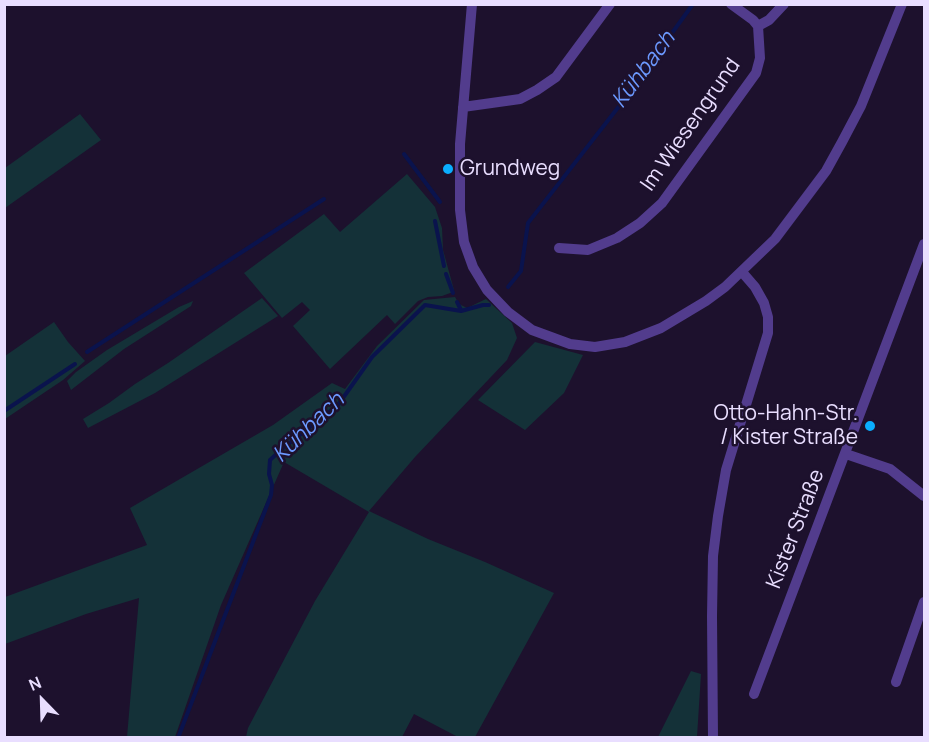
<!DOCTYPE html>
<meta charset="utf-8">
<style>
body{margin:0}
#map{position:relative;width:929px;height:742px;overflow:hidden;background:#1d112d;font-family:Manrope,sans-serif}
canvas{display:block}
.frame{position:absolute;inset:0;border:6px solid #e9deff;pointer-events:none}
.north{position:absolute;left:12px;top:670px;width:60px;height:60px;-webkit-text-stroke:4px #1d112d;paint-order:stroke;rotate:337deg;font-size:16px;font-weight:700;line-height:24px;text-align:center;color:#e9deff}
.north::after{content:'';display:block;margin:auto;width:21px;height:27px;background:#e9deff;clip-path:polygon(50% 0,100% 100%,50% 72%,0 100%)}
</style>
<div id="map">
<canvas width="929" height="742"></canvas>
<div class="frame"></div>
<div class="north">N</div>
</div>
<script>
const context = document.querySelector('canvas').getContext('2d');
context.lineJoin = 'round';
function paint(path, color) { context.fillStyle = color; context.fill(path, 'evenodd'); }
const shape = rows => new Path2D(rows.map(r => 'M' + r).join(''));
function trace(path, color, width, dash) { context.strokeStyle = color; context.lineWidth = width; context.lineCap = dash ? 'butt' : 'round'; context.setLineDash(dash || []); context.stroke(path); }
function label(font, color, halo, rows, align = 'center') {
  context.font = font + ' Manrope,sans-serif'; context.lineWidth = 5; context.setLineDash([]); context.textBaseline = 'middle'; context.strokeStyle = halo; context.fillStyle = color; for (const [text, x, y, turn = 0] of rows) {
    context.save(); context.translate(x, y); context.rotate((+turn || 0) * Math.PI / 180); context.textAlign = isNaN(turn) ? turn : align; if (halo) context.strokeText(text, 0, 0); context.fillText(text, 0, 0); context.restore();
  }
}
const green = shape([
 [80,114,101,140,5,208,5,168],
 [407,174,435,207,442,228,443,250,454,290,453,292,442,296,428,297,418,301,395,324,387,315,330,369,293,326,310,310,302,302,282,318,244,273,324,214,340,232],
 [455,297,459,304,467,308,486,299,512,323,517,338,507,360,415,457,369,511,428,539,485,562,554,593,475,737,458,737,414,714,402,737,246,737,248,728,315,601,369,512,284,462,221,605,175,737,127,737,139,598,86,614,5,644,5,597,147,545,130,508,273,425,332,383,345,389,377,346,424,300],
 [262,298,278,316,155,393,88,428,83,419,109,403,135,384,168,363],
 [193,301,191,306,124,349,71,390,67,381,76,372,107,350,179,307],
 [54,322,68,342,85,361,63,380,5,419,5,356],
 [535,342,583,355,564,393,525,430,478,400],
 [691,671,701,674,697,737,658,737]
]);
const stream = shape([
 [404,154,440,202],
 [435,221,444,266],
 [446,274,453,293],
 [508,287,521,271,528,223,620,105,693,4],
 [457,302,461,310],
 [87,352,324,199],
 [4,411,75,364],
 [178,738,271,495,272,485,269,474,270,460,282,449,338,405,372,357,425,305,461,311,483,305,489,305]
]);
const street = shape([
 [472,4,460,144,460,210,464,242,473,267,487,290,508,312,532,330,570,344,595,347,625,342,661,328,706,301,725,287,775,239,826,171,842,142,861,106,902,4],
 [731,4,753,20,758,26],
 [758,26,769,20,784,4],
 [463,107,520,99,537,90,556,77,610,4],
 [559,248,588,250,617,238,640,223,662,203,756,73,760,58,758,26],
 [846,454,890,469,924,496],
 [896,682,924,602],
 [754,694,924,244],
 [713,738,712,616,713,556,718,516,726,470,768,333,768,317,764,303,755,287,742,272]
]);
const markers = [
 [448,169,6,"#0aaeff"],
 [870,426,6,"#0aaeff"]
];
const streetNames = [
 ["Im Wiesengrund",691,125,-55],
 ["Kister Straße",796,529,-69]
];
const poiNames = [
 ["Grundweg",460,169],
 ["Otto-Hahn-Str.",858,414,"right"],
 ["/ Kister Straße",858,438,"right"]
];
const waterNames = [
 ["Kühbach",644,70,-53],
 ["Kühbach",309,428,-44]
];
paint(green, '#143138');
trace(stream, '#0a134d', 4);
trace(street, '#523c8d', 10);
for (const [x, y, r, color] of markers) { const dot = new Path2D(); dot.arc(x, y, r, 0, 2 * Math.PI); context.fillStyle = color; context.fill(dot); trace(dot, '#1d112d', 2); }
label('21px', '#e9deff', '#1d112d', streetNames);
label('21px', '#e9deff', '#1d112d', poiNames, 'left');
label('italic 22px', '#6c99ff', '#1d112d', waterNames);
</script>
